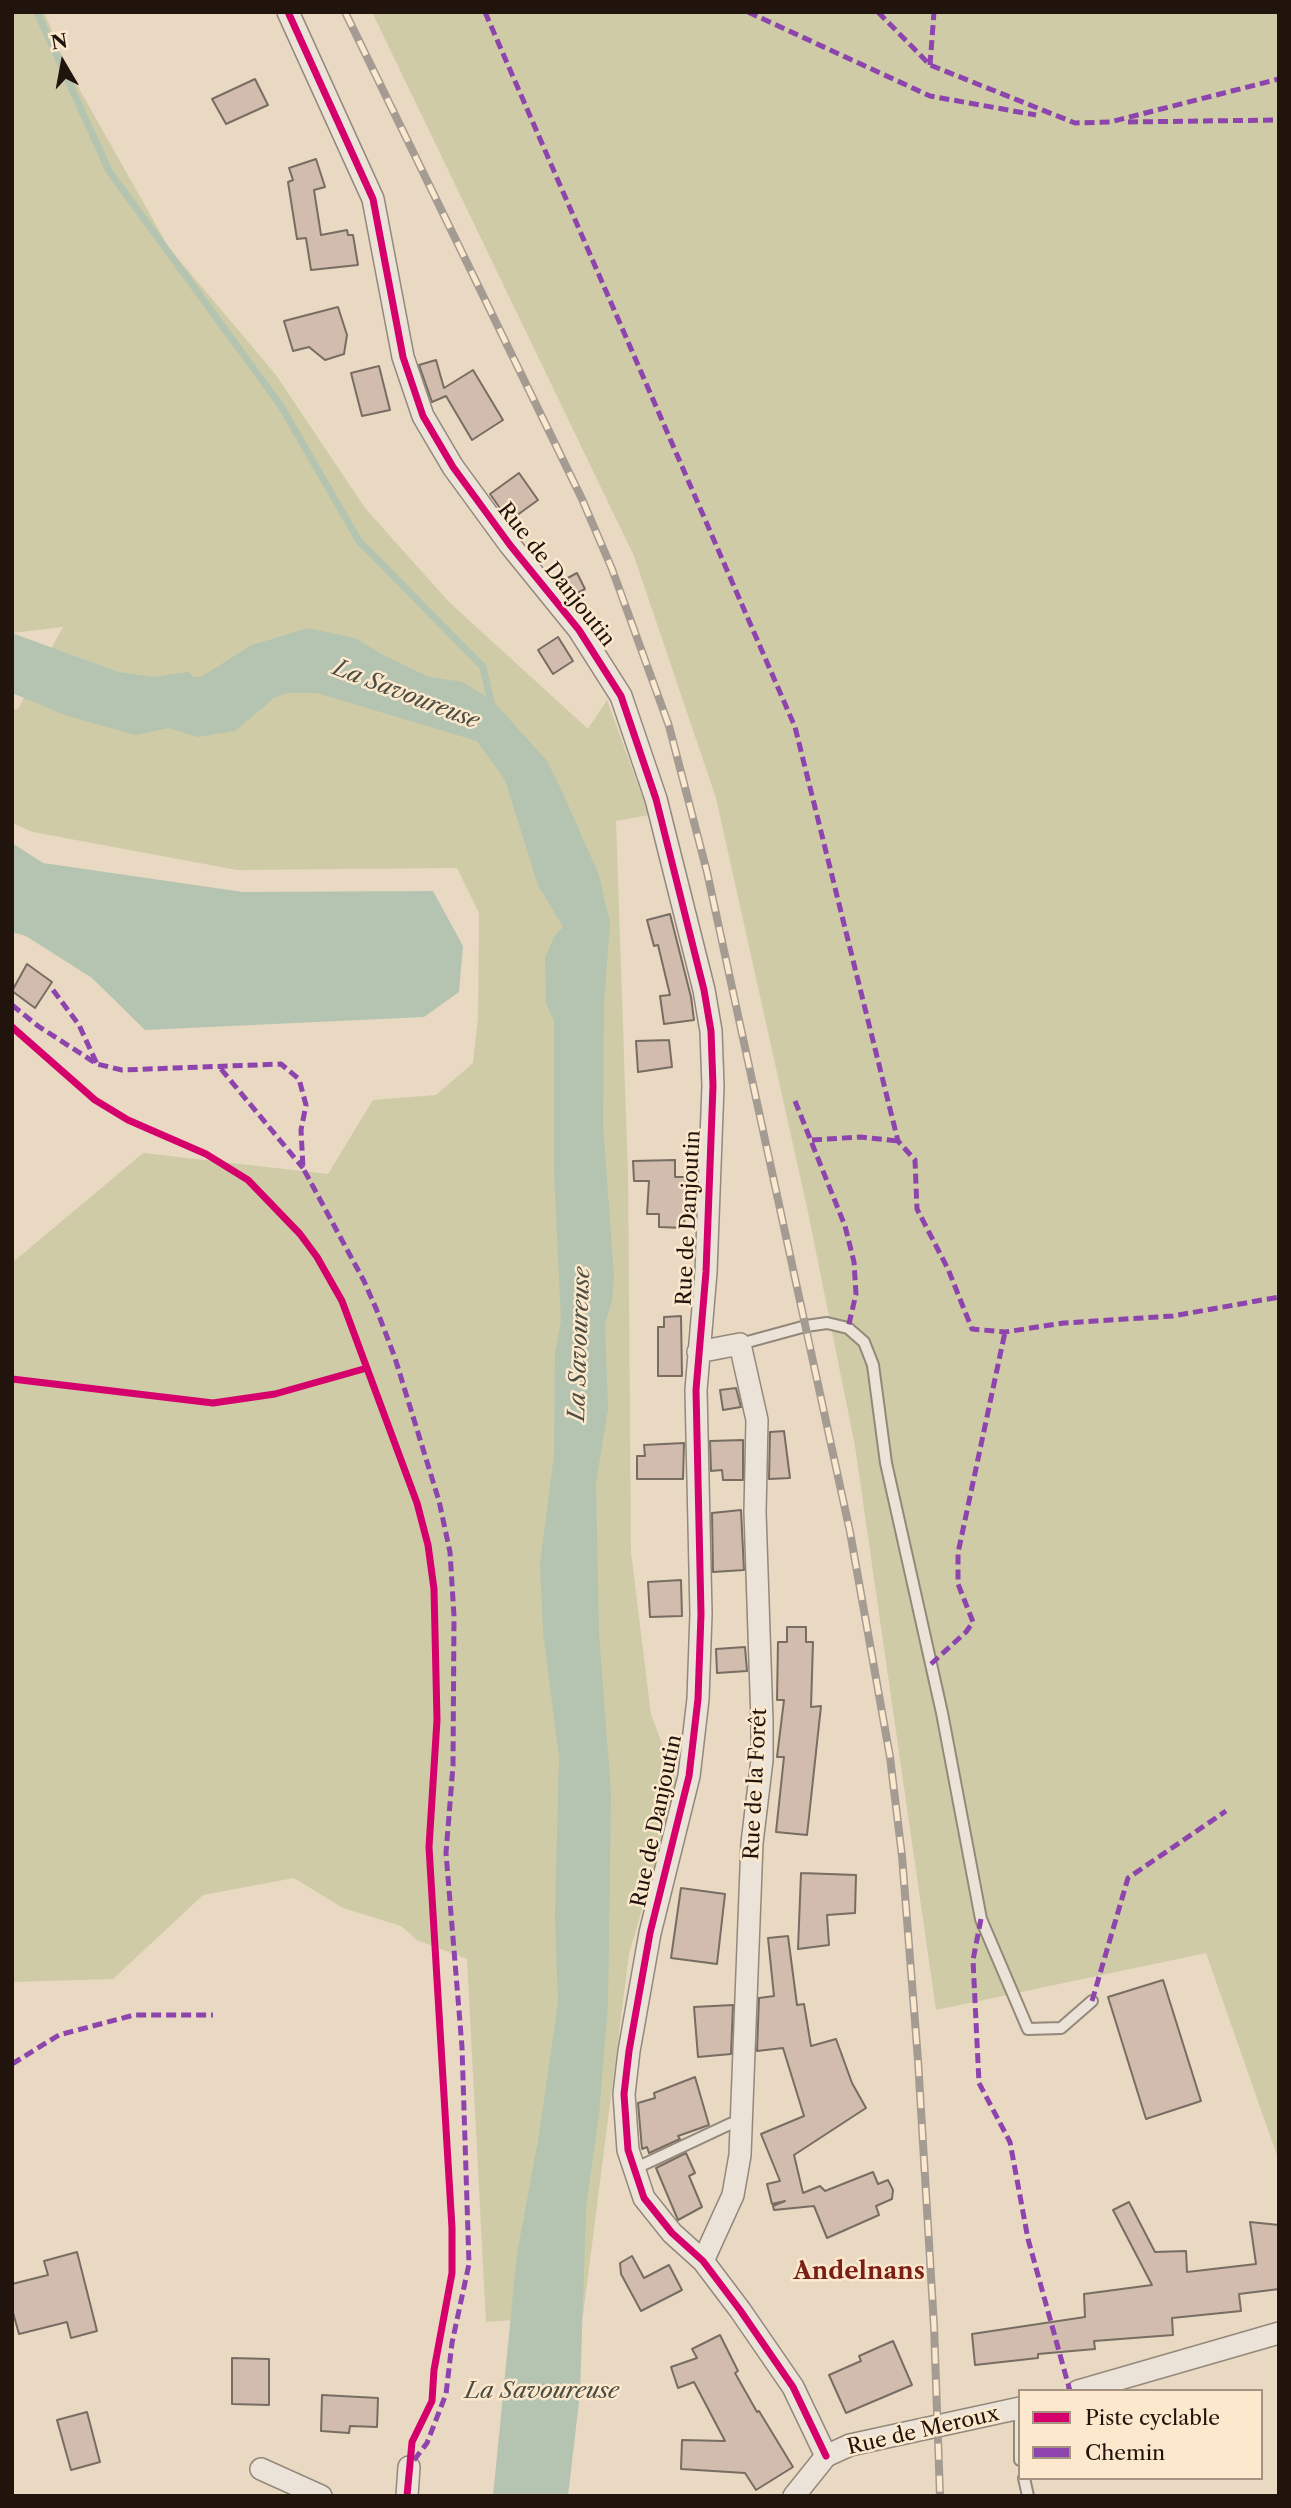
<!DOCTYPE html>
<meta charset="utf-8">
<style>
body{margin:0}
#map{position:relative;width:1291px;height:2508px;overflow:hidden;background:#e9d8c2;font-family:"Libre Caslon Text",serif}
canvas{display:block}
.frame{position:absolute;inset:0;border:14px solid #20140d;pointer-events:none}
.legend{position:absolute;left:1018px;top:2389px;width:245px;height:91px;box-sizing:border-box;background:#fbe8cd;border:2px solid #a39380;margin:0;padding:9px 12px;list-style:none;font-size:21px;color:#20140d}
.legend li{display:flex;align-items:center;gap:14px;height:35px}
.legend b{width:35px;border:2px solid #a39380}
.north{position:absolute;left:28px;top:28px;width:70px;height:70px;-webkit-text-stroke:5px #fbe8cd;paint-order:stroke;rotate:350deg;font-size:19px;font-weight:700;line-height:28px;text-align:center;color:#20140d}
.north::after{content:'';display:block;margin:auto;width:24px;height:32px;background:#20140d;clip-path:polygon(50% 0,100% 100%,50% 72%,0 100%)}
</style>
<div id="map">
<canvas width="1291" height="2508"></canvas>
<div class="frame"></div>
<ul class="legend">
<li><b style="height:9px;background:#d6006c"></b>Piste cyclable</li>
<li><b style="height:9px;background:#8e44ad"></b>Chemin</li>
</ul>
<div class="north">N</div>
</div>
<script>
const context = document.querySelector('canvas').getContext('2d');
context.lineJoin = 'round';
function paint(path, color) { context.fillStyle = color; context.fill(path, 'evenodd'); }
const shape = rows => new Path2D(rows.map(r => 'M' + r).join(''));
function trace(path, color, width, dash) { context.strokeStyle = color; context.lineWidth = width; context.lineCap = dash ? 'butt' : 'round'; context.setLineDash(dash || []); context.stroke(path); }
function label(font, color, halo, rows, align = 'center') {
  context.font = font + ' "Libre Caslon Text",serif'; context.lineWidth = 5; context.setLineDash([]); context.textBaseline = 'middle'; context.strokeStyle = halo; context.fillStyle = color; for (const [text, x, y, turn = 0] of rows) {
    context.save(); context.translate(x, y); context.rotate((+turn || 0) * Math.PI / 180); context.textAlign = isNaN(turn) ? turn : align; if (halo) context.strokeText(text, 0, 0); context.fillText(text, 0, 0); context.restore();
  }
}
const green = shape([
 [12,12,44,12,68,69,169,248,276,375,365,508,449,602,588,729,607,700,649,815,616,821,628,1175,631,1552,651,1715,678,1785,629,1954,583,2315,486,2322,467,1959,417,1940,401,1926,343,1908,294,1878,203,1895,113,1979,12,1982,12,1263,143,1153,328,1174,373,1100,436,1095,473,1063,478,1017,479,913,457,868,237,870,33,832,12,823,12,710,18,709,63,627,12,633],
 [372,12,1279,12,1279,2161,1206,1953,936,2010,855,1446,808,1212,716,798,634,556]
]);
const water = shape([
 [308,628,355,638,383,655,429,677,463,682,493,701,547,761,560,787,599,875,610,923,604,1004,603,1123,614,1277,612,1301,605,1324,608,1409,596,1483,599,1634,611,1793,608,2003,599,2115,586,2208,580,2393,568,2496,493,2496,517,2254,538,2141,558,2002,555,1916,559,1757,543,1632,540,1563,554,1456,555,1353,561,1321,554,1171,554,1020,546,1004,545,958,554,937,563,927,538,885,505,780,477,741,317,693,287,693,274,698,235,731,197,737,169,728,135,735,65,715,12,693,12,633,118,672,153,677,188,672,194,677,201,677,252,645],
 [12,843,43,863,243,892,433,891,463,946,459,992,424,1017,145,1030,92,978,26,936,12,932]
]);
const stream = shape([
 [37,12,109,171,281,406,359,541,483,667,492,707]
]);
const building = shape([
 [255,79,268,105,226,124,212,99,255,79],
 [316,159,325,187,314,190,321,235,347,230,348,235,353,235,358,265,311,270,306,238,297,239,288,182,293,180,289,168,316,159],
 [338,307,347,335,344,354,325,360,309,347,293,351,284,321,338,307],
 [436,360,444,388,473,370,503,420,472,440,446,396,432,402,419,365,436,360],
 [379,366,390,410,362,416,351,373,379,366],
 [519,473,538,500,509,521,490,494,519,473],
 [577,573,585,589,570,597,562,581,577,573],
 [558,637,573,661,553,674,538,650,558,637],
 [670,914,691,997,694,1020,664,1024,660,996,670,995,658,945,654,946,647,920,670,914],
 [27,964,52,982,35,1008,12,991,27,964],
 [669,1040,672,1067,638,1072,636,1041,669,1040],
 [675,1160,675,1177,686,1177,684,1228,659,1227,659,1214,647,1214,649,1181,634,1181,633,1161,675,1160],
 [681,1316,682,1376,658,1376,658,1327,664,1327,664,1317,681,1316],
 [736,1388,741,1407,723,1410,720,1390,736,1388],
 [784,1431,790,1478,769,1479,770,1432,784,1431],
 [743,1440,743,1480,723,1480,722,1470,711,1471,710,1441,743,1440],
 [684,1443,683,1479,637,1479,637,1456,645,1456,644,1445,684,1443],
 [741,1510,744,1570,713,1572,712,1513,741,1510],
 [681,1580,682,1616,650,1617,648,1582,681,1580],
 [787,1627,806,1627,806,1642,813,1642,811,1707,821,1706,807,1835,776,1832,784,1757,777,1757,784,1700,777,1700,778,1642,787,1642,787,1627],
 [745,1647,747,1671,717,1673,716,1649,745,1647],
 [801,1873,856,1875,855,1913,827,1915,829,1945,798,1949,801,1873],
 [681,1888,725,1894,717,1964,671,1958,681,1888],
 [788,1936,797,2005,804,2004,811,2046,836,2039,852,2083,866,2108,794,2155,803,2193,820,2186,825,2191,873,2172,878,2184,888,2180,893,2190,892,2199,876,2206,879,2215,827,2238,814,2206,774,2210,773,2206,785,2201,772,2204,767,2184,780,2181,761,2134,804,2116,783,2048,757,2051,759,1998,774,1996,768,1938,788,1936],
 [1163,1980,1201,2101,1146,2119,1108,1997,1163,1980],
 [733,2005,731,2054,698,2057,694,2007,733,2005],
 [695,2077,709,2125,678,2136,680,2139,649,2153,647,2147,642,2149,638,2103,655,2098,654,2093,695,2077],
 [686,2153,695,2173,689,2176,702,2207,678,2220,656,2168,686,2153],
 [1129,2202,1155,2252,1186,2251,1187,2272,1256,2264,1250,2222,1279,2225,1279,2289,1239,2294,1241,2311,1172,2318,1173,2335,1094,2341,1095,2349,1038,2354,1038,2358,975,2365,972,2334,1085,2317,1084,2294,1152,2285,1113,2210,1129,2202],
 [77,2252,97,2331,71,2338,67,2322,19,2334,12,2309,12,2284,48,2275,44,2261,77,2252],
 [632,2256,644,2278,669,2265,682,2290,641,2311,621,2274,620,2263,632,2256],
 [720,2335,738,2371,735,2373,757,2412,759,2411,793,2467,756,2490,745,2473,681,2469,682,2440,725,2441,694,2382,678,2388,671,2367,697,2358,692,2349,720,2335],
 [893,2341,912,2385,846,2413,829,2375,861,2361,859,2356,893,2341],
 [232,2358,269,2359,269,2405,232,2404,232,2358],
 [322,2395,378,2398,377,2427,350,2426,349,2433,321,2431,322,2395],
 [87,2412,100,2462,71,2470,57,2420,87,2412]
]);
const lane = shape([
 [740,1344,806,1326,827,1323,848,1328,864,1342,873,1365,886,1463,942,1713,981,1919,1028,2029,1061,2028,1092,2001],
 [634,2169,730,2124,742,2122],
 [1020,2409,1020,2460],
 [1024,2478,1028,2496]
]);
const street = shape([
 [288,12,373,199,403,357,423,416,453,467,510,545,579,630,621,696,656,799,704,990,711,1031,713,1086,706,1272,696,1390,701,1614,698,1699,689,1776,650,1933,629,2051,624,2094,628,2150,644,2198,672,2233,703,2261,740,2310,793,2387,826,2456],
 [698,1352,740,1344,757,1420,755,1512,762,1722,762,1760,752,1843,740,2155,733,2195,703,2261],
 [1078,2391,1279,2333],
 [261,2469,321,2496],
 [407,2496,409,2467],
 [794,2496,826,2456,850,2445,1020,2408]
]);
const rail = shape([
 [345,12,582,499,612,569,669,726,707,872,850,1532,890,1757,902,1856,918,2060,934,2326,940,2496]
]);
const quiet = shape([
 [485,12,795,727,898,1141,915,1160,917,1209,948,1269,972,1329,1005,1332,1064,1323,1173,1316,1279,1297],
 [748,12,930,96,1036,115],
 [878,12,930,65,1075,123,1110,122,1279,79],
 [930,65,934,12],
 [1128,122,1279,120],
 [53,990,79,1025,97,1064],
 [12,1005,38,1026,97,1064,122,1070,281,1064,299,1079,306,1105,301,1130,303,1168,364,1281,378,1313,395,1358,439,1501,450,1552,454,1616,453,1766,446,1853,462,2047,469,2264,452,2343,446,2394,427,2443,411,2464],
 [221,1069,303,1168],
 [795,1101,845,1226,854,1262,856,1294,848,1328],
 [812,1140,860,1137,898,1141],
 [931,1664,966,1632,973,1622,958,1584,958,1553,1005,1332],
 [981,1919,973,1960,979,2083,1010,2142,1028,2239,1070,2391],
 [1092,2001,1128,1878,1226,1811],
 [12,2064,59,2035,134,2015,213,2015]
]);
const cycleway = shape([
 [288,12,373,199,403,357,423,416,453,467,510,545,579,630,621,696,656,799,704,990,711,1031,713,1086,706,1272,696,1390,701,1614,698,1699,689,1776,650,1933,629,2051,624,2094,628,2150,644,2198,672,2233,703,2261,740,2310,793,2387,826,2456],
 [12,1027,95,1100,128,1120,206,1154,248,1180,300,1234,317,1257,342,1301,417,1503,428,1545,434,1589,437,1720,429,1847,452,2228,452,2273,434,2370,432,2401,412,2442,407,2496],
 [12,1379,213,1403,275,1394,367,1368]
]);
const streetNames = [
 ["Rue de Danjoutin",556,575,52],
 ["Rue de Danjoutin",689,1218,-87],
 ["Rue de la Forêt",756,1784,-87],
 ["Rue de Danjoutin",657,1821,-78],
 ["Rue de Meroux",923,2431,-13]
];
const waterNames = [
 ["La Savoureuse",406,695,21],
 ["La Savoureuse",580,1344,-88],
 ["La Savoureuse",542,2391]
];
const quarterNames = [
 ["Andelnans",859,2272]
];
paint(green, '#cecba6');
paint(water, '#b4c4b1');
trace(stream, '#b4c4b1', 7);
paint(building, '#d2bcae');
trace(building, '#776d62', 2);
trace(lane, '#93887a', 14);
trace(street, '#93887a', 24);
trace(lane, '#ece3d8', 10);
trace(street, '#ece3d8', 21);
trace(rail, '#a49c93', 8);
trace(rail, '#fbe8cd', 5, [16]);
trace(quiet, '#8e44ad', 5, [10, 5]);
trace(cycleway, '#d6006c', 7);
label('21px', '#20140d', '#fbe8cd', streetNames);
label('italic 23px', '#4c4e44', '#fbe8cd', waterNames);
label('bold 24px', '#7a1f14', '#fbe8cd', quarterNames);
</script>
